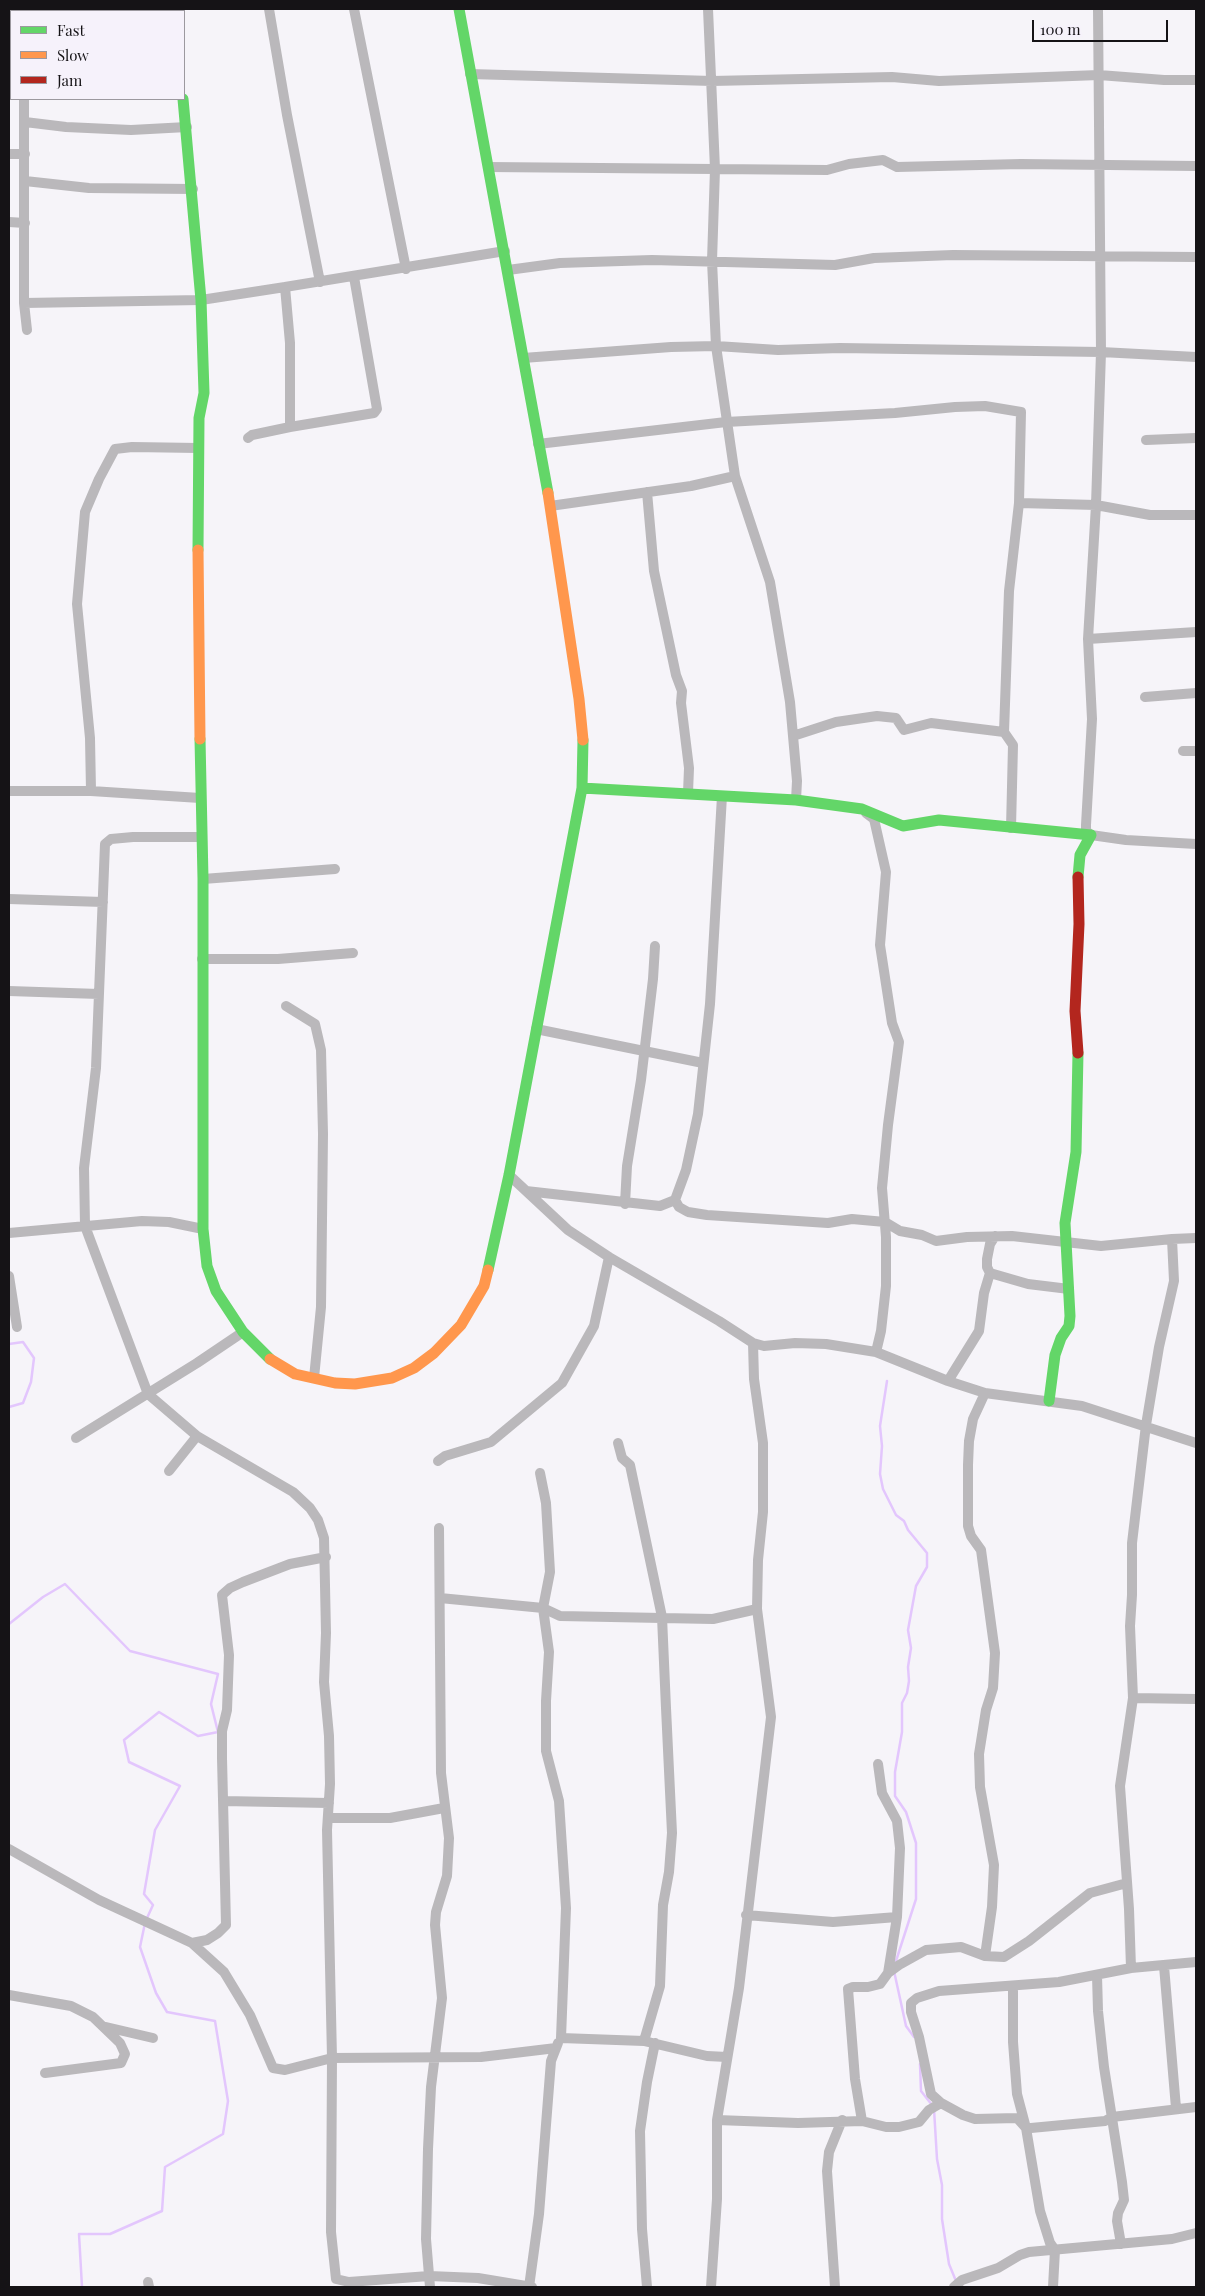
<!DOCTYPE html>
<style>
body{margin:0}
#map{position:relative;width:1205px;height:2296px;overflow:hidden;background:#f6f4f9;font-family:"Playfair Display",serif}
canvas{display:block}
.frame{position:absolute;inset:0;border:10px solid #151316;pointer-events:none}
.legend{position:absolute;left:10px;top:10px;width:175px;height:90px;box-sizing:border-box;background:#f6f2fb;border:1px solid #9c999f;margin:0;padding:6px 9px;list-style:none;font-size:15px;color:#151316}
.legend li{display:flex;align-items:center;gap:10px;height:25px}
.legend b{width:25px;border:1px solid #9c999f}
.scale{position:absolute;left:1032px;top:20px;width:136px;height:22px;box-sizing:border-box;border:2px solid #151316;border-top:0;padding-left:6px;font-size:15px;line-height:18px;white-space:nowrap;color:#151316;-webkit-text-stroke:4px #f6f2fb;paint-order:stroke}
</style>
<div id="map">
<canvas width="1205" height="2296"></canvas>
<div class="frame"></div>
<ul class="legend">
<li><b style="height:6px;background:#63d668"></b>Fast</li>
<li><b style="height:6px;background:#ff974d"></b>Slow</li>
<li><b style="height:6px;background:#b3261e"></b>Jam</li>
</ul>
<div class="scale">100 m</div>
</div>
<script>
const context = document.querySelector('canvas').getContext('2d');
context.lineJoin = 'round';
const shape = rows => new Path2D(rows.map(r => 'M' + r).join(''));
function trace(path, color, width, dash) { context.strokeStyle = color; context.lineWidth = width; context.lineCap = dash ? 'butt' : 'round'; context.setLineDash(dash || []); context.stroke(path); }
const stream = shape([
 [9,1344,23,1342,34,1358,31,1382,23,1403,9,1407],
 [887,1381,880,1426,882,1446,880,1474,883,1489,896,1515,904,1521,908,1530,927,1553,927,1567,916,1586,908,1630,911,1648,908,1667,909,1681,907,1693,902,1703,902,1732,895,1772,895,1796,906,1812,916,1843,916,1899,895,1964],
 [9,1624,43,1597,65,1584,130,1651,218,1674,211,1704,218,1732,198,1736,159,1712,124,1740,129,1762,180,1786,155,1830,144,1894,153,1905,147,1918],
 [894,1971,906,2026,914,2037],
 [920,2064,921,2091,932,2105],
 [934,2109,937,2159,942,2185,942,2219,949,2264,956,2281],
 [82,2287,79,2234,110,2234,162,2211,165,2167,223,2134,228,2101,215,2021,167,2012,156,1993,140,1947,145,1923]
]);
const street = shape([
 [170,9,171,11],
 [269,9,287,115,320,282],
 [354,9,406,269],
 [708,9,715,169,712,261,716,346,735,476,770,582,790,702,797,781,796,800],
 [1098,9,1101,352,1096,505,1088,639,1092,719,1086,825,1086,831,1091,835,1126,840,1196,844],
 [29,11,30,9],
 [470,74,712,81,892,77,939,81,1099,75,1164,80,1196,80],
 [24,99,24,303,27,330],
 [25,122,66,127,131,130,187,127],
 [9,154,25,154],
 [488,167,827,170,849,164,883,160,897,167,1021,164,1196,166],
 [25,181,89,188,193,189],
 [9,222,25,223],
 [508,270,560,263,652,260,835,265,874,258,953,255,1196,257],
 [24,303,201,300,285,287],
 [523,358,671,347,716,346,778,350,840,348,1101,352,1196,357],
 [290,427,374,413,377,409,354,277],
 [248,438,252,435,290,427,290,343,285,287,505,251],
 [1146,440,1196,438],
 [538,444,726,422,895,413,955,407,985,406,1021,412,1019,503,1009,591,1004,732,1013,745,1011,828],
 [647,492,654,571,676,675,682,691,681,703,689,768,688,793],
 [1019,503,1096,505,1150,515,1196,515],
 [550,506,691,486,735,476],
 [1088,639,1196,632],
 [1145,697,1196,693],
 [793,736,836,722,877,716,896,718,904,730,931,723,1004,732],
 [1183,751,1196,751],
 [9,791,91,791,200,798],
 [91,791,90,738,77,604,85,512,99,479,115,449,132,447,198,448],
 [866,813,874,819,886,872,880,945,892,1023,899,1042,888,1125,882,1188,886,1237,886,1286,881,1331,876,1352],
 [202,837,133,837,111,839,105,844,96,1068,84,1168,85,1226,148,1394,197,1436,293,1492,310,1508,318,1520,324,1538,326,1633,324,1682,329,1736,330,1784,327,1830,332,2058,331,2232,336,2279,349,2282,429,2276,478,2278,532,2287],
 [203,879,335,869],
 [9,899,103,902],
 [202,959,278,959,353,953],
 [9,991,99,994],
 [286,1006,315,1024,321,1050,323,1134,321,1307,314,1378],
 [536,1029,703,1063],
 [509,1175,568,1230,609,1257,719,1321,753,1343,764,1346,795,1343,826,1344,876,1352,948,1381,985,1393,1082,1406,1196,1443],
 [526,1191,660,1206,675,1200,686,1170,698,1114,710,1004,722,796],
 [675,1200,679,1207,688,1212,707,1215,828,1223,852,1219,885,1222,900,1231,922,1235,936,1241,967,1237,1012,1236,1101,1246,1172,1239,1196,1238],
 [625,1204,627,1166,641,1080,653,979,655,946],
 [9,1233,142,1221,169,1222,203,1229],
 [995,1236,990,1244,987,1259,987,1267,990,1273,1028,1284,1069,1289],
 [9,1276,17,1327],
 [948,1381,979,1331,984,1293,990,1273],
 [76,1438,197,1363,243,1332],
 [618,1443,622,1458,630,1465,662,1617,666,1708,672,1833,669,1872,663,1905,660,1986,644,2041],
 [438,1461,445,1456,491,1442,562,1383,594,1326,609,1257],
 [169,1471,197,1436],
 [540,1473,546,1503,550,1572,543,1608,560,1616,713,1619,757,1609],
 [440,1598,543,1608,549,1652,546,1701,546,1751,559,1801,566,1908,561,2038,644,2041,707,2056,727,2057],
 [1133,1698,1196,1699],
 [878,1764,882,1793,897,1821,900,1848,897,1917,888,1973],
 [223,1801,329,1803],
 [328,1818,390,1818,444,1808],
 [9,1849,99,1900,192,1943,224,1972,250,2015,273,2068,285,2070,332,2058,481,2057,556,2048],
 [746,1915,833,1922,897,1917],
 [192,1943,207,1940,218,1933,226,1925,222,1758,222,1731,227,1710,229,1655,222,1595,230,1588,243,1582,290,1564,326,1557],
 [985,1956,992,1907,994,1865,980,1787,979,1754,986,1710,993,1688,995,1653,981,1550,971,1536,968,1526,968,1465,969,1441,973,1419,985,1393],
 [1196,1962,1131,1968,1059,1982,939,1991,917,1998,911,2003,911,2012,919,2037,931,2094,941,2103,963,2115,975,2119,1017,2118,1026,2128,1031,2128,1105,2121,1112,2117,1196,2107],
 [1164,1966,1176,2108],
 [1131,1968,1129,1909,1120,1786,1133,1698,1130,1626,1132,1595,1132,1543,1146,1425,1159,1347,1174,1281,1172,1239],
 [1097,1975,1098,2011,1104,2067,1122,2182,1124,2200,1118,2213,1117,2221,1121,2244],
 [1013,1986,1013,2042,1017,2094,1026,2128,1040,2211,1050,2243,1055,2250,1053,2287],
 [9,1995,71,2006,93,2017,120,2043,125,2054,121,2063,45,2073],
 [106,2027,153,2038],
 [717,2120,798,2123,862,2121,886,2127,899,2127,919,2122,929,2110,941,2103],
 [862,2121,855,2079,848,1989,853,1987,868,1987,880,1984,888,1973,899,1965,926,1950,961,1947,985,1956,1004,1957,1029,1941,1090,1893,1127,1883],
 [148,2282,149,2287],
 [430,2287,426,2239,428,2149,431,2087,442,1998,435,1925,436,1912,447,1876,449,1838,441,1773,439,1528],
 [529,2287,539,2214,551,2061,558,2043],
 [647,2287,642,2229,640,2131,647,2082,655,2043],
 [711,2287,717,2199,717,2120,739,1988,771,1717,757,1609,758,1560,763,1512,763,1443,754,1379,753,1343],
 [835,2287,827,2171,829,2152,842,2120],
 [954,2287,962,2280,998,2268,1020,2255,1029,2252,1172,2239,1196,2233]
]);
const fast = shape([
 [459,9,548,493],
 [183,99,201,300,204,393,199,418,198,550],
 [200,739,203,879,203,1229,207,1266,216,1291,243,1332,270,1359],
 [582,788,796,800,862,809,903,826,939,820,1091,835,1080,855,1078,877],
 [488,1270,509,1175,582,788,583,740],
 [1049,1401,1055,1355,1061,1338,1069,1326,1070,1316,1065,1223,1076,1152,1078,1053]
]);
const slow = shape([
 [548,493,579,699,583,740],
 [198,550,200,739],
 [270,1359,295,1374,335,1383,355,1384,392,1378,414,1368,434,1353,461,1325,484,1286,488,1270]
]);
const jam = shape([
 [1078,1053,1075,1011,1079,924,1078,877]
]);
trace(stream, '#e3c6fd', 2.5);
trace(street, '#bab8bb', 10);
trace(fast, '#63d668', 11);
trace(slow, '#ff974d', 11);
trace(jam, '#b3261e', 11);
</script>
